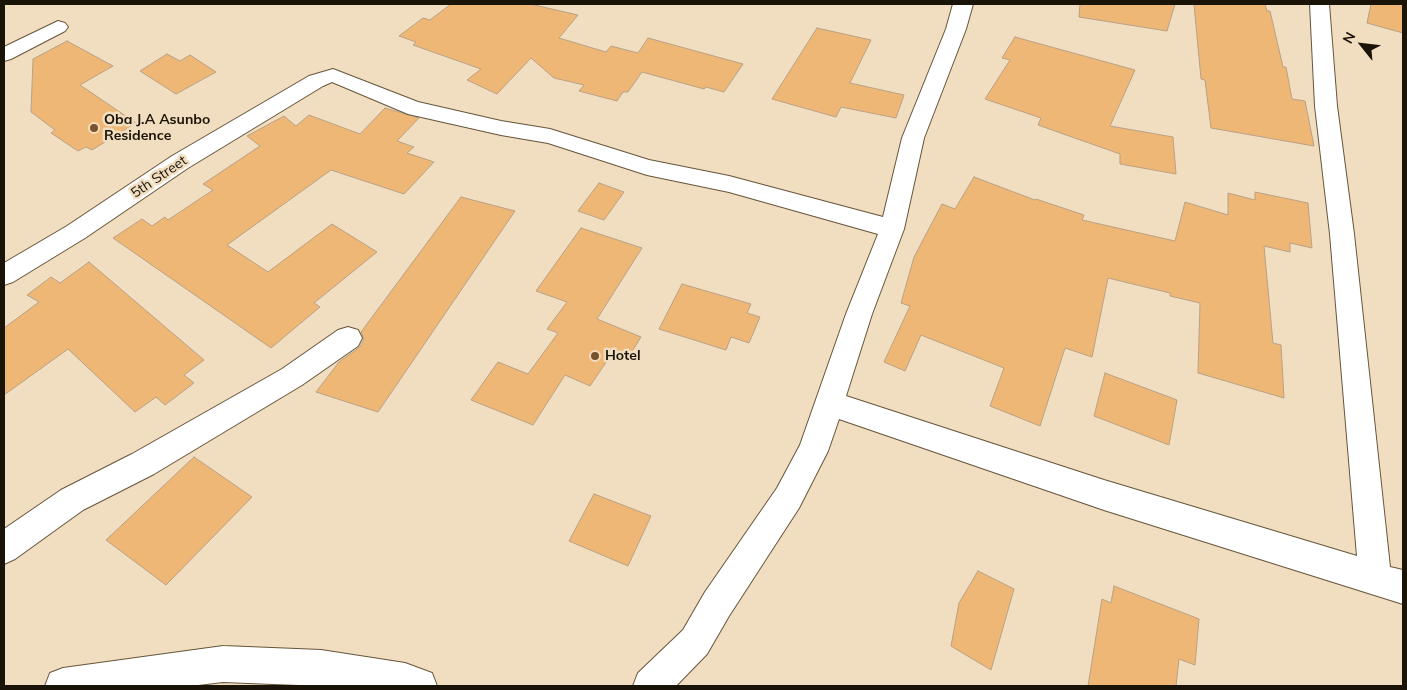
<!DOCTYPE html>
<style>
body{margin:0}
#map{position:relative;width:1407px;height:690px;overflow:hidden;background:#f1ddbf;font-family:Mulish,sans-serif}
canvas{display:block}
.frame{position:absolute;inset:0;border:5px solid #1a1308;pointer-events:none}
.north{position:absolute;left:1337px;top:20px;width:50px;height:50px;-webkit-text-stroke:4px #f1ddbf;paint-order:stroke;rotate:299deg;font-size:14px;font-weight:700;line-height:20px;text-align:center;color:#1a1308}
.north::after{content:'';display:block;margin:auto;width:18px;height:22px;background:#1a1308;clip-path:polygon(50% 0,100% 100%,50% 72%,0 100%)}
</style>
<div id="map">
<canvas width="1407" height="690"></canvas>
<div class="frame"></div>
<div class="north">N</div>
</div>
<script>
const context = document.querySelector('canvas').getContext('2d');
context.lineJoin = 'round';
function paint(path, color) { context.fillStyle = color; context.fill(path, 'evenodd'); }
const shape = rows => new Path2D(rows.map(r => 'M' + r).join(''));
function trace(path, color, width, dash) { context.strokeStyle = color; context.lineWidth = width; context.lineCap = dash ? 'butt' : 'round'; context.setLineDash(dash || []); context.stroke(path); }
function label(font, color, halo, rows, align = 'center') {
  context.font = font + ' Mulish,sans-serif'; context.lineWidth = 5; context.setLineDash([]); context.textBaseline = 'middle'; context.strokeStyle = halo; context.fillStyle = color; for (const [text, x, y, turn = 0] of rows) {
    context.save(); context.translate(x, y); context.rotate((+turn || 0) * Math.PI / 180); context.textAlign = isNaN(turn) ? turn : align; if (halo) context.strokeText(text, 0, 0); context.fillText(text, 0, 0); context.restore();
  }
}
const building = shape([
 [451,4,530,4,578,15,559,38,606,52,611,46,638,53,648,38,743,64,724,92,706,87,704,89,642,72,628,92,623,92,617,101,579,91,584,85,554,78,531,58,497,94,467,80,481,69,413,45,416,42,399,36,423,18,430,20,451,4],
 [1080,4,1175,4,1167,31,1079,17,1080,4],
 [1194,4,1265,4,1267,11,1270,11,1283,67,1286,67,1292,99,1305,101,1314,146,1211,128,1205,80,1201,79,1194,4],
 [1371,4,1403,4,1403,33,1367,23,1371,4],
 [817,28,871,40,850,83,904,95,896,118,841,107,836,117,772,99,817,28],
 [1015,37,1135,70,1110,126,1173,137,1176,174,1120,164,1120,154,1038,125,1041,118,985,99,1010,60,1002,58,1015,37],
 [67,41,113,66,80,85,136,123,92,150,86,147,78,151,51,133,55,130,31,112,33,59,67,41],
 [167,54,180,61,190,55,216,72,176,94,140,71,167,54],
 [385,108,419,118,397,141,414,147,407,153,434,162,404,194,331,170,227,245,268,272,332,224,377,252,314,303,320,307,271,348,113,238,142,219,152,226,165,217,168,220,213,190,203,184,260,146,247,136,284,116,296,126,309,115,360,134,385,108],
 [974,177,1035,200,1036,199,1084,215,1082,220,1175,241,1185,202,1228,215,1228,193,1255,200,1255,192,1308,203,1312,248,1290,243,1290,252,1264,246,1273,343,1281,345,1284,398,1198,373,1200,303,1170,296,1170,293,1108,278,1092,357,1065,348,1040,426,990,406,1004,368,921,335,905,371,884,362,910,306,901,303,914,257,942,204,955,209,974,177],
 [599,183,624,192,604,220,578,211,599,183],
 [461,197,515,211,378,412,316,392,339,362,360,347,364,339,361,332,461,197],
 [581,228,642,248,597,319,641,337,626,361,611,355,590,386,565,375,533,425,471,400,498,362,528,374,558,333,547,329,567,302,536,291,581,228],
 [89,262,204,360,184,375,194,383,165,405,156,397,135,412,68,349,4,395,4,328,39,302,27,295,51,277,60,283,89,262],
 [682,284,751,304,747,313,760,317,749,343,731,337,726,350,659,329,682,284],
 [1105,373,1177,400,1169,445,1094,416,1105,373],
 [194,457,252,497,166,585,106,540,194,457],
 [594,494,651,516,628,566,569,541,594,494],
 [978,571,1014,589,991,670,951,646,959,603,978,571],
 [1114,586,1199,619,1195,665,1179,659,1176,686,1088,686,1102,599,1111,603,1114,586]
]);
const street = shape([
 [953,4,973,4,966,29,924,138,904,229,872,314,846,396,1104,480,1357,556,1330,234,1315,106,1310,4,1329,4,1337,106,1354,234,1390,567,1403,570,1403,604,1104,510,839,419,828,451,799,508,729,616,707,654,676,686,633,686,638,673,683,630,705,592,777,488,800,445,846,314,878,234,729,192,647,175,548,143,501,135,408,114,332,82,323,86,188,168,85,238,13,282,4,285,4,263,67,226,172,156,309,76,333,69,418,102,501,121,550,129,649,160,729,176,883,217,902,138,946,29,953,4],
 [58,21,65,23,68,27,65,31,11,59,4,61,4,47,58,21],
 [348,327,358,330,362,338,358,346,302,385,154,474,83,510,15,559,4,564,4,529,61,490,132,454,282,369,338,330,348,327]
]);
const secondary = shape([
 [223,646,321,650,405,663,432,673,437,686,324,686,223,682,190,686,45,686,50,673,63,668,223,646]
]);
const markers = [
 [94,128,5,"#76532b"],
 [595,356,5,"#76532b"]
];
const poiNames = [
 ["Oba J.A Asunbo",104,120],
 ["Residence",104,136],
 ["Hotel",605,356]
];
const streetNames = [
 ["5th Street",159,177,-34]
];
paint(building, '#eeb775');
trace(building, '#b8a187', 1);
trace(street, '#66553b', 2);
trace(secondary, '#66553b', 2);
paint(street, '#fff');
paint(secondary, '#fff');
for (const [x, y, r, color] of markers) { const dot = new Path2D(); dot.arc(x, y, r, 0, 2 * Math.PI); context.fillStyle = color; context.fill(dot); trace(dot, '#f1ddbf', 2); }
label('bold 14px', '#1a1308', '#f1ddbf', poiNames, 'left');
label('14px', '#1a1308', '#f1ddbf', streetNames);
</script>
